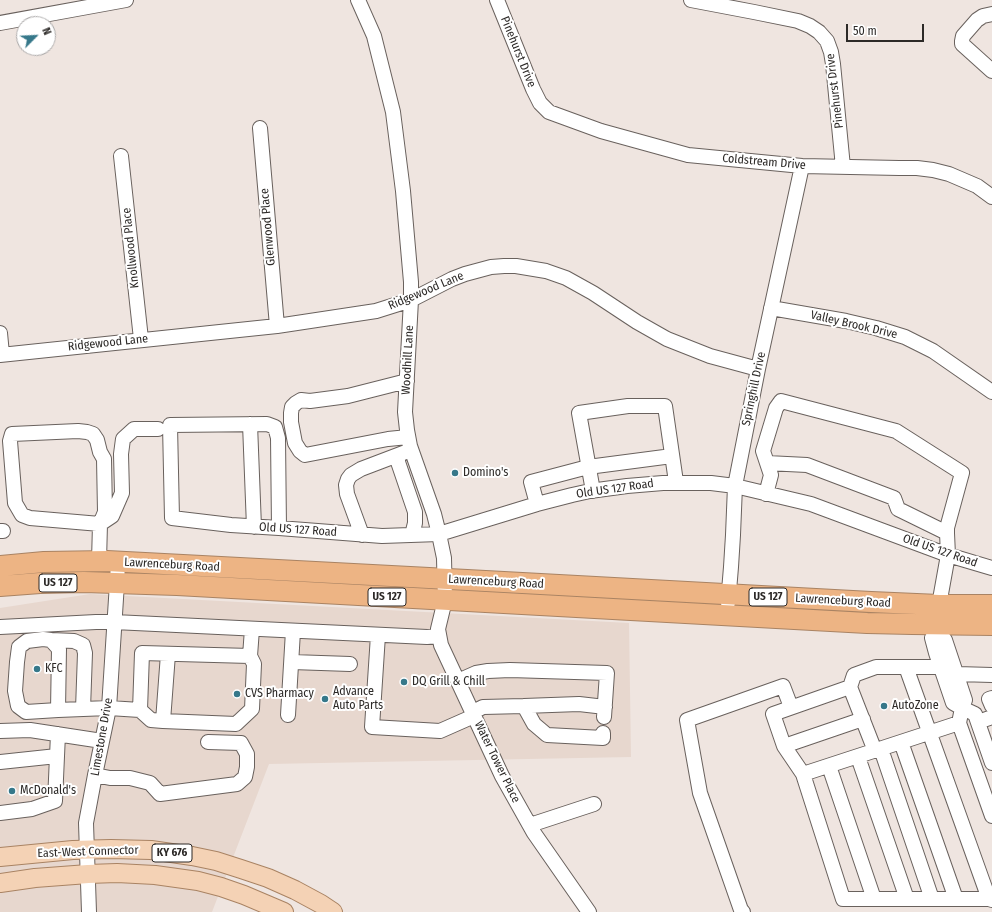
<!DOCTYPE html>
<style>
body{margin:0}
#map{position:relative;width:992px;height:912px;overflow:hidden;background:#efe5e0;font-family:"Fira Sans Condensed",sans-serif}
canvas{display:block}
.north{position:absolute;left:16px;top:16px;width:40px;height:40px;box-sizing:border-box;background:#fff;border:1px solid #aba9a9;border-radius:50%;rotate:66deg;font-size:11px;font-weight:700;line-height:16px;text-align:center;color:#2c2927}
.north::after{content:'';display:block;margin:auto;width:14px;height:18px;background:#36788a;clip-path:polygon(50% 0,100% 100%,50% 72%,0 100%)}
.scale{position:absolute;left:846px;top:24px;width:78px;height:18px;box-sizing:border-box;border:2px solid #2c2927;border-top:0;padding-left:5px;font-size:12px;line-height:14px;white-space:nowrap;color:#2c2927;-webkit-text-stroke:3px #fff;paint-order:stroke}
</style>
<div id="map">
<canvas width="992" height="912"></canvas>
<div class="north">N</div>
<div class="scale">50 m</div>
</div>
<script>
const context = document.querySelector('canvas').getContext('2d');
context.lineJoin = 'round';
function paint(path, color) { context.fillStyle = color; context.fill(path, 'evenodd'); }
const shape = rows => new Path2D(rows.map(r => 'M' + r).join(''));
function trace(path, color, width, dash) { context.strokeStyle = color; context.lineWidth = width; context.lineCap = dash ? 'butt' : 'round'; context.setLineDash(dash || []); context.stroke(path); }
function label(font, color, halo, rows, align = 'center') {
  context.font = font + ' "Fira Sans Condensed",sans-serif'; context.lineWidth = 4; context.setLineDash([]); context.textBaseline = 'middle'; context.strokeStyle = halo; context.fillStyle = color; for (const [text, x, y, turn = 0] of rows) {
    context.save(); context.translate(x, y); context.rotate((+turn || 0) * Math.PI / 180); context.textAlign = isNaN(turn) ? turn : align; if (halo) context.strokeText(text, 0, 0); context.fillText(text, 0, 0); context.restore();
  }
}
const built = shape([
 [90,594,629,623,631,757,269,764,212,912,0,912,0,608]
]);
const minor = shape([
 [358,0,374,36,393,112,403,191,411,282,411,300,405,412,407,430,410,446,434,514,439,534,444,558,445,600,438,629,441,645,502,776,534,833,589,912],
 [497,0,533,89,540,103,549,112,601,131,688,155,802,166,899,168,917,168,933,170,949,174,977,186,992,197],
 [691,0,754,12,798,21,810,26,819,32,827,41,831,52,833,64,843,167],
 [992,14,983,16,977,20,963,36,962,41,962,44,992,71],
 [0,23,126,0],
 [260,128,277,326],
 [121,156,141,339],
 [771,308,846,321,876,328,905,337,933,351,992,392],
 [0,333,2,354],
 [0,355,277,326,376,311,411,300,452,279,465,274,491,267,504,266,516,266,546,271,566,278,593,293,637,322,667,339,710,356,758,369],
 [407,381,348,396,310,401,301,400,296,403,292,407,291,413,291,422,295,443,300,451,305,455,388,439,408,437],
 [250,424,254,527],
 [398,455,398,462,415,512,415,523,412,535],
 [767,463,807,465,894,498,898,509,947,533],
 [593,491,579,413,628,406,665,406,676,482],
 [766,494,771,475,763,451,776,408,781,401,896,431,962,473,947,528,947,533,948,555,939,605,938,631,932,638,936,653,953,703,962,708,965,700,945,640,938,631],
 [537,504,531,482,588,467,672,456],
 [279,528,278,438,275,427,267,424,170,425,172,518,231,525,279,528,382,536,439,534,537,504,572,495,590,491,627,486,663,483,711,483,735,486,811,504,948,555,992,568],
 [0,531,3,531],
 [362,535,347,494,346,485,348,479,351,475,361,469,411,450],
 [99,561,100,524,105,512,104,459,100,452,97,440,93,434,87,432,78,431,12,434,10,441,15,503,22,515,30,518,100,524,112,516,122,493,121,454,123,439,134,429,158,429],
 [728,603,731,567,733,535,735,486,758,369,802,166],
 [0,627,96,622,114,622,427,637,439,636],
 [378,635,372,727,440,731,474,716],
 [51,640,74,641,83,645,85,653,83,709],
 [292,662,350,664],
 [906,667,940,667,957,674,992,675],
 [458,681,476,673,488,671,510,670,607,673,604,717],
 [850,687,875,751],
 [992,698,989,699,992,706],
 [524,706,579,704,605,707],
 [58,710,59,649,51,640,43,639,27,641,19,647,17,662,15,691,18,706,26,712,58,710,83,709,109,708,140,710,142,653,250,656,252,629],
 [140,710,151,720,163,721,168,654],
 [473,712,483,707,524,706,534,724,547,735,603,738,603,733],
 [288,715,293,631],
 [163,721,236,724,252,709,254,664,250,656],
 [978,722,992,717],
 [959,723,803,774,843,899,989,899],
 [0,731,30,730,102,741],
 [901,742,956,899],
 [784,746,863,719],
 [881,749,932,899],
 [858,757,907,899],
 [0,762,57,756],
 [992,763,975,714,962,708,959,723,992,816],
 [829,766,874,899],
 [803,774,784,746,773,714,850,687,854,675,876,667,906,667,989,899,992,900],
 [95,775,110,778,130,778,150,783,160,794,237,784,245,777,247,767,247,754,241,743,208,742],
 [0,813,32,809,55,801,58,734],
 [530,825,594,804],
 [89,912,86,823,95,775,109,708,117,583,118,562],
 [743,912,741,910,700,793,687,720,783,686,791,707]
]);
const major = shape([
 [0,857,73,850,111,849,151,850,192,856,216,861,241,869,268,878,295,890,321,904,333,912],
 [0,883,35,878,88,874,117,873,155,875,198,881,221,887,244,895,284,912]
]);
const highway = shape([
 [0,566,44,562,107,561,467,580,871,602,939,605,992,605],
 [0,586,40,583,84,582,177,585,867,623,912,624,992,625]
]);
const markers = [
 [455,473,4,"#36788a"],
 [37,669,4,"#36788a"],
 [404,682,4,"#36788a"],
 [237,694,4,"#36788a"],
 [325,699,4,"#36788a"],
 [884,706,4,"#36788a"],
 [12,791,4,"#36788a"]
];
const shields = [
 [58,583,38],
 [387,597,38],
 [768,597,38],
 [172,853,40]
];
const shieldNames = [
 ["US 127",58,583],
 ["US 127",387,597],
 ["US 127",768,597],
 ["KY 676",172,853]
];
const streetNames = [
 ["Pinehurst Drive",518,52,68],
 ["Pinehurst Drive",835,91,-97],
 ["Coldstream Drive",764,162,5],
 ["Glenwood Place",268,227,-95],
 ["Knollwood Place",131,248,-96],
 ["Ridgewood Lane",426,291,-23],
 ["Valley Brook Drive",854,325,13],
 ["Ridgewood Lane",108,343,-6],
 ["Woodhill Lane",408,360,-87],
 ["Springhill Drive",754,389,-78],
 ["Old US 127 Road",615,489,-8],
 ["Old US 127 Road",298,530,4],
 ["Old US 127 Road",940,551,19],
 ["Lawrenceburg Road",172,565,3],
 ["Lawrenceburg Road",496,582,3],
 ["Lawrenceburg Road",843,601,3],
 ["Limestone Drive",102,737,-80],
 ["Water Tower Place",497,762,64],
 ["East-West Connector",88,852,-2]
];
const poiNames = [
 ["Domino's",463,473],
 ["KFC",45,669],
 ["DQ Grill & Chill",412,682],
 ["Advance",333,692],
 ["Auto Parts",333,706],
 ["CVS Pharmacy",245,694],
 ["AutoZone",892,706],
 ["McDonald's",20,791]
];
paint(built, '#e7d7ce');
trace(minor, '#69615d', 16);
trace(major, '#a98363', 20);
trace(highway, '#a98363', 22);
trace(minor, '#fff', 14);
trace(major, '#f4d2b5', 18);
trace(highway, '#edb484', 20);
for (const [x, y, r, color] of markers) { const dot = new Path2D(); dot.arc(x, y, r, 0, 2 * Math.PI); context.fillStyle = color; context.fill(dot); trace(dot, '#fff', 1.5); }
for (const [x, y, w] of shields) { const box = new Path2D(); box.roundRect(x - w / 2, y - 9, w, 18, 3); context.fillStyle = '#fff'; context.fill(box); trace(box, '#2c2927', 1); }
label('bold 11px', '#2c2927', null, shieldNames);
label('12px', '#2c2927', '#fff', streetNames);
label('12px', '#2c2927', '#fff', poiNames, 'left');
</script>
